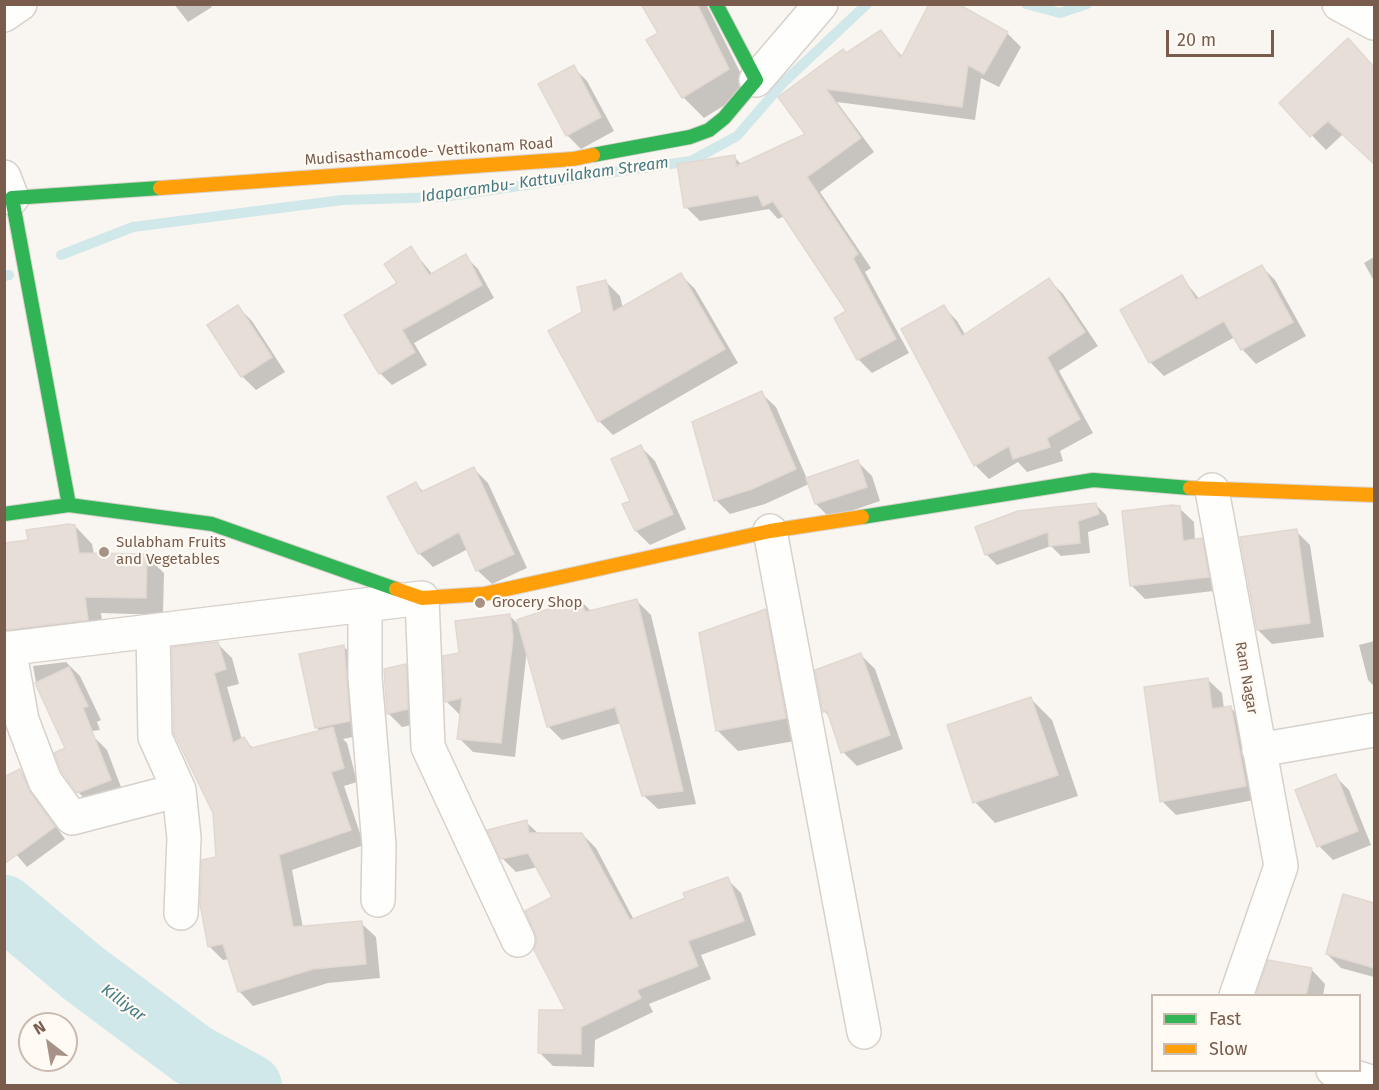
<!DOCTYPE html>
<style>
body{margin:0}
#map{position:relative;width:1379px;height:1090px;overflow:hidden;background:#f9f5f0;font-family:"Fira Sans",sans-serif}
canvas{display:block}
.frame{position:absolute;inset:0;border:6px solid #7a5c4d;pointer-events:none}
.legend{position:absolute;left:1151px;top:994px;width:210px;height:78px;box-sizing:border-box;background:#fffaf3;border:2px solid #cabbb1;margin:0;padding:8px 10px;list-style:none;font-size:18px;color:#7a5c4d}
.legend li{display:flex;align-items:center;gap:12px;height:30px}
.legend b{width:30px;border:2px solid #cabbb1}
.north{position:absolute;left:18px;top:1012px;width:60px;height:60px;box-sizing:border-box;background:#fffaf3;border:2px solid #cabbb1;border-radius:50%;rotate:329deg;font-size:16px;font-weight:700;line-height:24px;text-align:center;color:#7a5c4d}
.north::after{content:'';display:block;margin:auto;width:21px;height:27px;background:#a69286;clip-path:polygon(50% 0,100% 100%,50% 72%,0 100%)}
.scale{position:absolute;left:1166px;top:30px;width:108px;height:27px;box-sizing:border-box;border:3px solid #7a5c4d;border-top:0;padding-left:8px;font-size:18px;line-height:21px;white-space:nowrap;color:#7a5c4d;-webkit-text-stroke:4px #fffaf3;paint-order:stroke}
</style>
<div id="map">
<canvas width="1379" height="1090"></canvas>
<div class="frame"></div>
<ul class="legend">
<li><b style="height:8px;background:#30b455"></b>Fast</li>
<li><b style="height:8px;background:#ff9f0a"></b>Slow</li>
</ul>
<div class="north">N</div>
<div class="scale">20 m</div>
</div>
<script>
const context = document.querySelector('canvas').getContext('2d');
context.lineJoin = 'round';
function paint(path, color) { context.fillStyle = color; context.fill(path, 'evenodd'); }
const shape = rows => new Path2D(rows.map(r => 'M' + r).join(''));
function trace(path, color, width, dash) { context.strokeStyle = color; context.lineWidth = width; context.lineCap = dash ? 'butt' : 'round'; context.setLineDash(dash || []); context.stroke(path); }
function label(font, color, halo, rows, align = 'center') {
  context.font = font + ' "Fira Sans",sans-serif'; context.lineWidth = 4.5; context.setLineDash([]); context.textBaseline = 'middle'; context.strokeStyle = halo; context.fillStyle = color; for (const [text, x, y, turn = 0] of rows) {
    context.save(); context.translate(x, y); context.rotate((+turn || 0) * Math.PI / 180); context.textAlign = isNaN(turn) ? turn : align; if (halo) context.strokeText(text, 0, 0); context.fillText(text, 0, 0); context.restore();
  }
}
const shadow = shape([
 [174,4,210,4,212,7,188,22],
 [646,4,706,4,749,90,704,118,683,97,660,33],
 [880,32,903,57,1007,33,1021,47,999,87,981,78,975,120,837,102,874,152,820,192,871,268,865,272,909,353,872,373,858,359,848,312,785,216,778,219,769,209,700,221,686,207,734,157,742,165,807,135,780,97],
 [1362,55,1374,68,1374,163,1343,134,1326,150,1281,103],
 [573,67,587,81,614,131,581,149,567,135],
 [411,248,433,275,465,256,478,269,494,298,414,343,427,365,392,385,380,373,399,284],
 [1374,257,1374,281,1364,263],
 [1261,266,1275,280,1306,336,1256,364,1242,349,1235,337,1164,376,1150,362,1182,277,1200,300],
 [681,275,695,289,738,363,613,435,599,421,584,312,606,282,620,296,623,309],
 [1049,280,1063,294,1098,346,1059,371,1093,433,1060,451,1063,461,1027,472,1018,462,989,479,975,465,944,307,957,321,966,336],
 [238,307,252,321,285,372,256,390,242,376],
 [761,393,776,407,807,479,858,462,872,476,880,501,830,518,816,504,809,484,765,504,730,514,716,500],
 [641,447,655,461,686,529,650,545,636,531,624,505,632,502],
 [474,469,488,483,527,568,492,584,477,570,468,549,433,567,419,553,415,483,424,492],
 [1095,504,1106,515,1109,525,1088,532,1090,553,1061,556,1051,546,997,565,986,554],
 [1179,508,1194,522,1195,541,1201,540,1215,554,1222,590,1145,599,1131,585],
 [75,526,92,544,94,554,146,556,164,573,163,615,101,613,104,637,4,658,4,545,29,542],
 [1296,531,1310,545,1324,637,1272,644,1258,630],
 [580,600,592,612,637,601,651,615,696,804,658,809,643,795,621,723,562,740,548,726,527,649,515,757,473,752,459,738,461,716,446,701,460,654,509,615,521,627],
 [765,611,786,632,806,739,738,751,717,730],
 [1374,641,1374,686,1368,680,1359,645],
 [217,643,232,658,239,684,227,687,242,740,244,739,254,749,321,732,316,727,343,646,358,660,363,735,343,739,347,743,357,782,344,786,364,845,292,870,303,928,361,923,376,937,380,978,328,983,253,1006,239,991,229,959,223,960,209,946,218,858,214,813,175,732],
 [861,655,875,669,903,749,857,766,843,752,830,717,824,711],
 [66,662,80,676,101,720,97,722,100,730,68,734,37,688,33,666],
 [405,666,419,680,421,723,402,727,388,713],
 [1207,679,1222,693,1224,709,1231,708,1245,722,1259,799,1176,815,1162,801],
 [1031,699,1052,720,1078,796,995,823,975,802],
 [93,736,107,750,124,795,92,806,78,792],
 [20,771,31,782,40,804,65,839,27,867,4,840],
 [1335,776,1349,790,1371,845,1333,860,1319,846],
 [526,822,539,834,582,834,596,848,634,920,727,879,741,893,756,935,701,955,711,979,649,1004,653,1012,595,1040,594,1067,553,1066,539,1052,568,1012,554,898,538,867,516,872,502,858],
 [1344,896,1374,904,1374,977,1341,968,1327,954],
 [1311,969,1325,984,1323,996,1258,996]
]);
const stream = shape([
 [1026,4,1060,13,1087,4],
 [61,255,133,227,342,200,443,197,691,161,737,136,784,82,867,4],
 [4,276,9,275]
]);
const river = shape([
 [4,907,83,973,193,1055,250,1086]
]);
const building = shape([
 [641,4,697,4,729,69,682,98,646,40,658,33,641,4],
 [929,4,958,4,1008,32,984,74,968,65,962,107,826,89,861,138,807,177,858,254,853,258,896,339,857,360,834,318,846,311,773,201,763,206,758,195,684,208,677,164,735,155,736,166,805,134,778,97,843,49,846,53,881,30,901,58,929,4],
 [1348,38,1374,67,1374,164,1328,121,1310,137,1279,103,1348,38],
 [574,65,601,117,566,136,538,84,574,65],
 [411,246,429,275,466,254,482,285,402,330,415,352,379,374,344,315,397,283,384,264,411,246],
 [1262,265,1293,322,1241,350,1224,321,1149,363,1120,310,1182,275,1196,300,1262,265],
 [681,273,725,349,598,422,548,331,582,312,577,287,606,280,613,312,681,273],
 [1049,278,1085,332,1047,357,1080,419,1047,438,1050,447,1013,459,1009,446,974,466,901,329,944,305,962,336,1049,278],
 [238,305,272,357,241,377,207,325,238,305],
 [762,391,796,469,752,489,714,501,692,422,762,391],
 [641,445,673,514,635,531,622,504,630,501,611,459,641,445],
 [858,460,867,487,815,504,806,478,858,460],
 [474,467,514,554,476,571,459,532,418,554,387,497,416,482,421,492,474,467],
 [1096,503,1099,514,1078,521,1080,543,1049,546,1048,532,985,555,975,527,1018,511,1096,503],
 [1172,505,1180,506,1183,541,1202,538,1209,577,1130,586,1122,511,1172,505],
 [69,524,75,525,79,553,147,554,146,598,85,597,88,620,4,630,4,543,28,540,26,530,69,524],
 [1297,529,1310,623,1257,630,1240,537,1297,529],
 [580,598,585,612,637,599,683,791,642,796,615,707,547,727,517,620,580,598],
 [766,609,786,718,716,731,699,633,766,609],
 [510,614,513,637,501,743,457,739,462,698,445,702,443,656,459,653,455,621,510,614],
 [218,642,226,669,214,673,233,743,244,737,251,748,333,727,344,768,331,772,351,830,279,855,293,927,362,921,366,964,313,969,238,992,223,944,208,947,200,904,202,860,216,857,213,813,174,733,172,647,218,642],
 [344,645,350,721,315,728,299,654,344,645],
 [861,653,890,735,841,753,827,711,823,712,815,670,861,653],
 [406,664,408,709,387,714,384,669,406,664],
 [69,667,88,706,83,708,111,780,77,793,62,772,54,753,65,748,35,683,69,667],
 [1208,678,1212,709,1231,706,1246,786,1160,802,1144,687,1208,678],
 [1031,697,1058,775,973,803,947,725,1031,697],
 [20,769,30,792,55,827,4,864,4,777,20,769],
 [1336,774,1358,831,1317,847,1295,790,1336,774],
 [527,820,529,833,582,833,630,920,685,898,683,893,728,877,744,921,688,941,698,966,637,990,641,998,581,1027,581,1054,538,1053,539,1010,565,1010,534,950,537,941,535,933,525,911,552,897,528,853,501,859,487,830,527,820],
 [1343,894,1374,903,1374,968,1326,954,1343,894],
 [1268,960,1312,968,1306,996,1256,996,1268,960]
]);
const street = shape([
 [1339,4,1374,23],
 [4,15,20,4],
 [756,80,821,4],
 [4,177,12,198],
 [1212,490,1281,866,1236,996],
 [770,531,864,1032],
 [365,605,365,677,379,845,378,900],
 [153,631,155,737,179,790,184,838,181,913],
 [9,648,22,720,45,781,72,818,179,790],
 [4,649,422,598,428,747,518,940],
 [1259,750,1374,730],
 [1333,1070,1374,1083]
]);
const fast = shape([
 [593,155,690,137,709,130,724,118,756,80,716,4],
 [69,505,12,198,160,188],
 [4,514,69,505,212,524,396,589],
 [862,517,1093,480,1190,488]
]);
const slow = shape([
 [160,188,573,159,593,155],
 [1190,488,1374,495],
 [396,589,422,598,484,594,770,531,862,517]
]);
const markers = [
 [104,552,6,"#a69286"],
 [480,603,6,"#a69286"]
];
const streetNames = [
 ["Mudisasthamcode- Vettikonam Road",429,152,-4],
 ["Ram Nagar",1246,678,80]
];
const poiNames = [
 ["Sulabham Fruits",116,543],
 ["and Vegetables",116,560],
 ["Grocery Shop",492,603]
];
const waterNames = [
 ["Idaparambu- Kattuvilakam Stream",545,180,-8],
 ["Killiyar",123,1003,37]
];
paint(shadow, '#0003');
trace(stream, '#d0e8ea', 10);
trace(river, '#d0e8ea', 64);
paint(building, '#e6ded7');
trace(building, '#e2d8d2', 1.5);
trace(street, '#d7d1cb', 36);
trace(fast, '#d9d2cb', 16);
trace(slow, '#d9d2cb', 16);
trace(street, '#fefefd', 33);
trace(fast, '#30b455', 14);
trace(slow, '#ff9f0a', 14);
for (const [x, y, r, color] of markers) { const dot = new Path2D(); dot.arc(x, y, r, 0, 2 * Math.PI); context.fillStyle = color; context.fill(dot); trace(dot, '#fffaf3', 2); }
label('15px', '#7a5c4d', '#fffaf3', streetNames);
label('15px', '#7a5c4d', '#fffaf3', poiNames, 'left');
label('italic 16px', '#437c86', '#fffaf3', waterNames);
</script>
